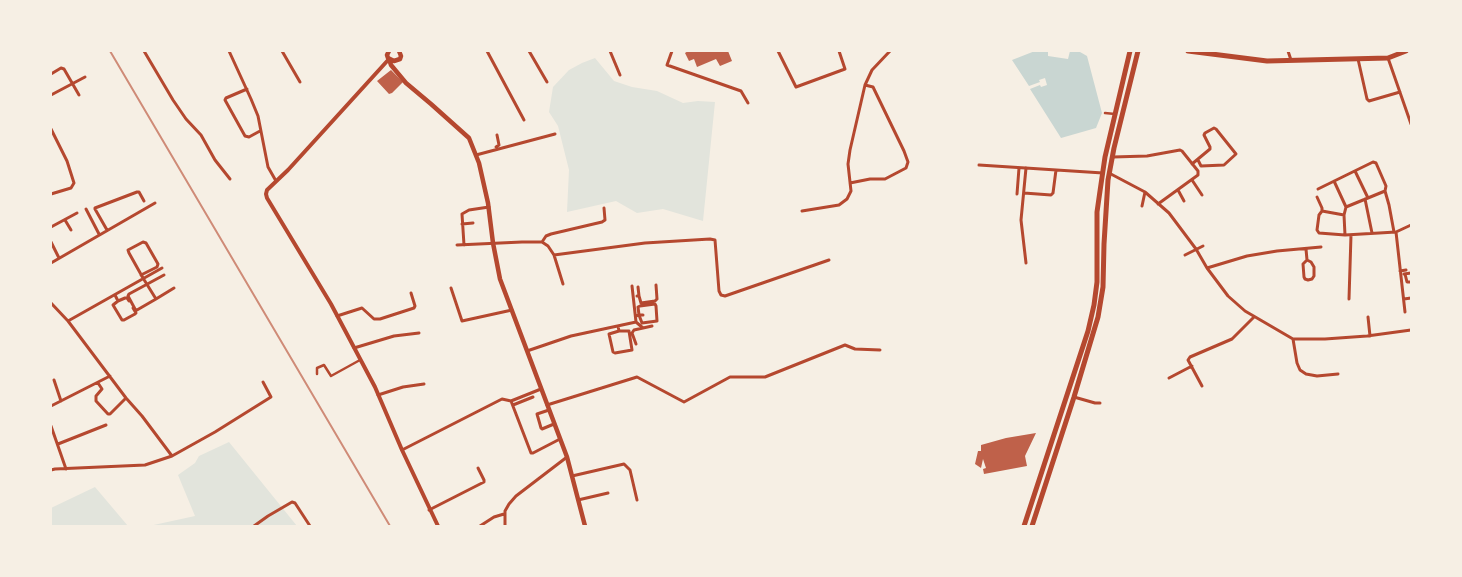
<!DOCTYPE html>
<style>
body{margin:0}
#map{position:relative;width:1462px;height:577px;overflow:hidden;background:#f6efe4;font-family:"Nunito Sans",sans-serif}
canvas{display:block}
.frame{position:absolute;inset:0;border:52px solid #f6efe4;pointer-events:none}
</style>
<div id="map">
<canvas width="1462" height="577"></canvas>
<div class="frame"></div>
</div>
<script>
const context = document.querySelector('canvas').getContext('2d');
context.lineJoin = 'round';
function paint(path, color) { context.fillStyle = color; context.fill(path, 'evenodd'); }
const shape = rows => new Path2D(rows.map(r => 'M' + r).join(''));
function trace(path, color, width, dash) { context.strokeStyle = color; context.lineWidth = width; context.lineCap = dash ? 'butt' : 'round'; context.setLineDash(dash || []); context.stroke(path); }
const green = shape([
 [595,58,614,81,632,87,657,91,683,103,698,101,715,102,703,221,663,209,637,213,616,201,567,212,569,170,558,126,549,112,553,87,569,70,582,63],
 [229,442,297,526,149,526,195,516,178,475,195,463,199,456],
 [95,487,128,526,51,526,51,508]
]);
const water = shape([
 [1035,51,1048,51,1048,56,1068,59,1070,51,1080,52,1087,56,1102,113,1096,128,1061,138,1030,89,1040,85,1041,87,1047,85,1045,78,1039,80,1040,82,1029,86,1012,60]
]);
const building = shape([
 [688,51,728,51,732,61,720,66,716,59,697,67,694,59,689,61,685,53],
 [391,70,403,82,392,93,389,94,377,81],
 [1036,433,1025,456,1027,466,984,474,983,469,986,468,983,459,981,468,975,464,978,451,981,451,981,445,1006,438]
]);
const pedestrian = shape([
 [1105,113,1115,114],
 [317,374,317,368,324,365,331,376,360,360]
]);
const minor = shape([
 [144,51,173,100,186,119,201,135,215,160,230,179],
 [229,51,251,99,258,116,268,167,276,181],
 [282,51,300,82],
 [487,51,524,120],
 [529,51,547,82],
 [610,51,620,75],
 [672,51,667,65,741,91,748,103],
 [778,51,796,87,845,69,839,51],
 [1288,51,1291,60],
 [1388,58,1411,124],
 [1358,59,1367,99,1369,101,1400,92],
 [51,74,61,68,64,69,79,95],
 [247,89,226,98,225,100,245,136,249,137,260,131],
 [51,95,85,77],
 [51,129,67,161,74,183,71,188,51,194],
 [496,147,499,145,497,135],
 [476,155,555,134],
 [1113,157,1147,156,1180,150,1182,151,1198,171,1198,175,1158,204],
 [1192,164,1210,149,1210,147,1204,135,1205,133,1214,128,1216,129,1236,154,1224,165,1201,166,1198,160],
 [979,165,1103,173],
 [1026,168,1021,220,1026,263],
 [1355,171,1368,198],
 [1109,173,1145,192,1169,213,1196,249,1207,268,1228,296,1245,311,1293,339,1297,363,1300,370,1306,374,1317,376,1338,374],
 [1192,180,1202,195],
 [1334,181,1346,207],
 [850,183,870,179,885,179,906,168,908,162,904,151,873,87,865,85],
 [1318,189,1373,162,1376,163,1386,186,1385,191,1346,207,1344,215,1345,235],
 [1178,190,1184,201],
 [1385,191,1389,205,1394,232],
 [1024,193,1051,195,1053,193,1056,170],
 [1017,194,1019,168],
 [1317,197,1322,208,1322,211,1319,215,1317,230,1319,233,1345,235,1396,232,1411,225],
 [1365,199,1372,233],
 [1142,206,1145,192],
 [86,209,99,234],
 [802,211,839,205,847,199,851,191,848,164,850,150,865,85,872,70,890,51],
 [1322,211,1344,215],
 [65,220,71,230],
 [462,224,473,223],
 [51,227,77,213],
 [107,230,95,209,95,208,137,192,139,192,144,201],
 [1396,232,1405,312],
 [51,242,59,258],
 [542,242,546,236,551,234,602,222,605,220,604,208],
 [457,245,522,242,542,242,548,246,554,255,563,284],
 [464,245,462,214,469,210,489,207],
 [1306,249,1307,260,1311,262,1314,267,1314,276,1312,279,1308,280,1305,279,1304,277,1303,264,1307,260],
 [554,255,645,243,710,239,715,240,719,291,721,295,725,296,829,260],
 [1185,255,1203,246],
 [51,263,155,203],
 [1207,268,1247,256,1277,251,1321,247],
 [1400,271,1406,270],
 [1404,274,1411,273],
 [1405,274,1407,282,1411,282],
 [141,275,157,267,158,264,146,243,143,242,128,250,129,253,143,278,156,299,174,288],
 [451,288,462,321,512,310],
 [115,295,118,301,113,305,122,320,124,320,135,314,136,313,133,308],
 [637,296,639,296,638,287],
 [639,296,641,303,655,301,657,299,656,285],
 [156,299,137,310,135,309,128,296,129,294,164,275],
 [1349,299,1351,235],
 [1404,299,1411,298],
 [118,301,125,298,127,298,129,301],
 [51,303,68,321,126,398,142,416,172,456,215,432,271,397,263,382],
 [337,316,362,308,374,319,380,319,414,308,415,306,411,293],
 [636,316,639,315,638,307,640,306,655,304,656,306,657,321,642,323,639,315,643,315],
 [1368,317,1370,336],
 [68,321,162,268],
 [636,322,643,328,652,326],
 [618,326,619,331,609,334,613,352,615,353,632,350,629,331,619,331],
 [1293,339,1325,339,1367,336,1411,330],
 [636,344,632,333,634,330,643,328],
 [354,348,394,336,419,333],
 [527,351,571,336,636,322,632,286],
 [1169,378,1192,366],
 [54,380,61,401],
 [98,383,102,389,96,396,96,401,108,414,110,414,126,398],
 [1202,386,1188,360,1190,357,1232,339,1254,317],
 [378,395,403,387,424,384],
 [1074,397,1095,403,1100,403],
 [511,401,531,453,533,453,560,439],
 [513,405,533,397],
 [547,405,637,377,684,402,730,377,765,377,845,345,855,349,880,350],
 [51,406,110,376],
 [549,410,537,414,541,428,542,429,554,424],
 [51,426,66,469],
 [58,444,106,425],
 [402,450,502,399,511,401,541,389],
 [51,470,55,469,145,465,172,456],
 [572,476,624,464,630,470,637,500],
 [578,500,608,493],
 [429,510,484,482,484,480,478,468],
 [254,526,268,516,292,502,295,503,310,526],
 [480,526,494,517,504,514],
 [505,526,505,511,509,504,516,496,567,457]
]);
const tertiary = shape([
 [389,59,288,170,267,190,266,194,267,198,331,304,375,387,402,450,438,526]
]);
const secondary = shape([
 [389,51,387,55,388,58,394,61,400,59,401,56,399,51],
 [389,59,391,65,406,83,431,104,469,138,479,163,488,203,493,243,500,279,567,457,585,526]
]);
const primary = shape([
 [1188,51,1267,61,1388,58,1406,51],
 [1024,526,1088,331,1094,305,1097,282,1097,212,1100,191,1105,157,1130,51],
 [1032,526,1074,397,1098,317,1103,287,1104,244,1108,180,1114,148,1138,51]
]);
const rail = shape([
 [110,51,390,526]
]);
paint(green, '#e2e4dc');
paint(water, '#c9d6d2');
paint(building, '#bf614a');
trace(pedestrian, '#b5482f', 2.5);
trace(minor, '#b5482f', 3);
trace(tertiary, '#b5482f', 4);
trace(secondary, '#b5482f', 4.5);
trace(primary, '#b5482f', 5);
trace(rail, '#cf8b77', 2);
</script>
